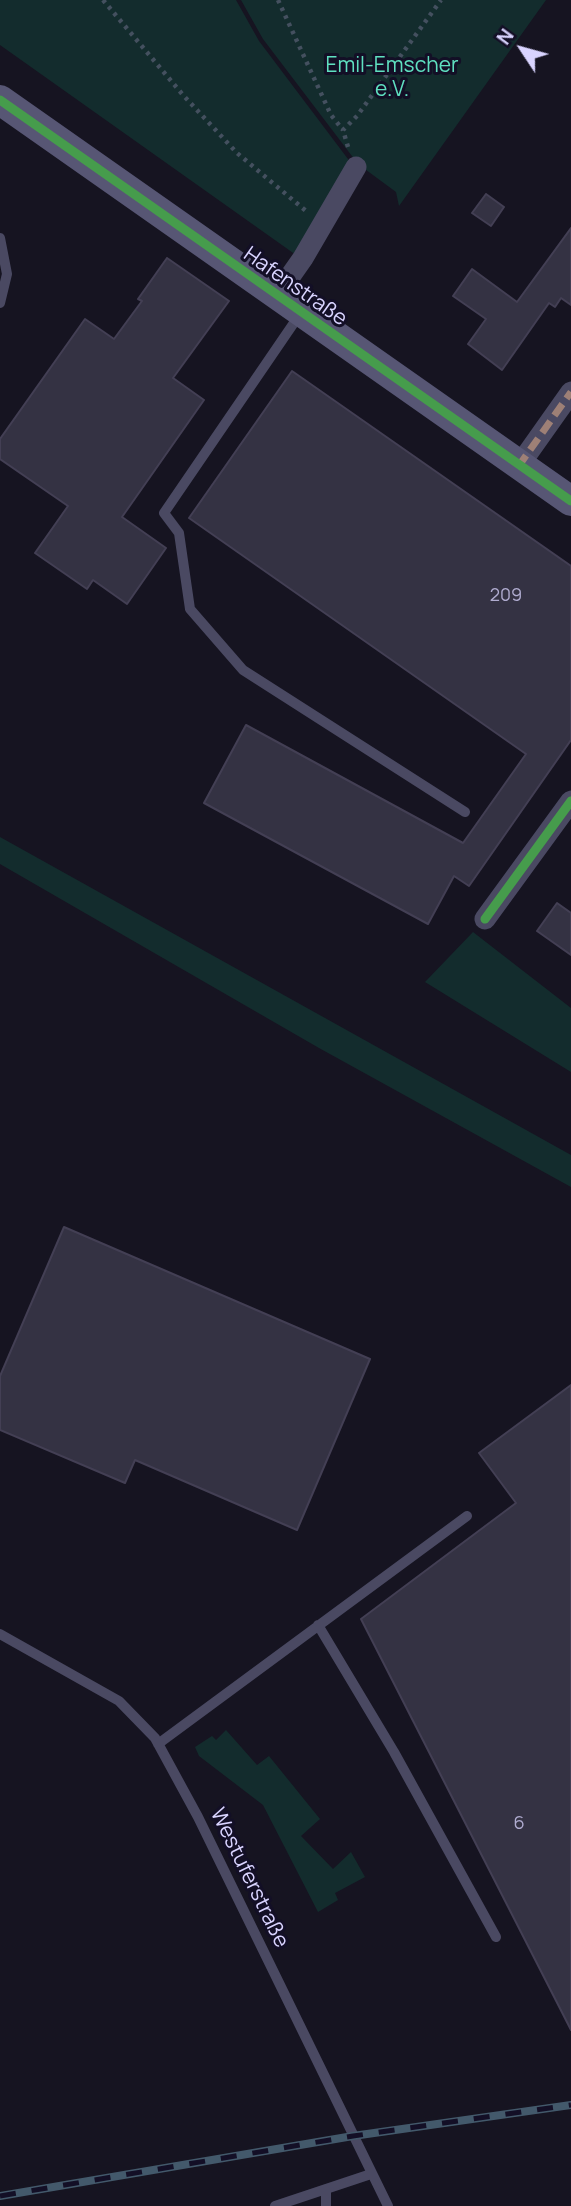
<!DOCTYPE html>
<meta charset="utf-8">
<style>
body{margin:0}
#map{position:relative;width:571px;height:2206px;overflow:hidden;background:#161421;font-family:Manrope,sans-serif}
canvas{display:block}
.north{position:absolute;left:487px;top:14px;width:70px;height:70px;-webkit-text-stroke:5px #130f26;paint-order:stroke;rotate:306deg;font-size:19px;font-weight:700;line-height:28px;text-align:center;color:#d9d4ff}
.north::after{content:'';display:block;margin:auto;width:24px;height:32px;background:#d9d4ff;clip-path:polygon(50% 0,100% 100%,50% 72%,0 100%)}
</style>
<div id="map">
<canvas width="571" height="2206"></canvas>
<div class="north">N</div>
</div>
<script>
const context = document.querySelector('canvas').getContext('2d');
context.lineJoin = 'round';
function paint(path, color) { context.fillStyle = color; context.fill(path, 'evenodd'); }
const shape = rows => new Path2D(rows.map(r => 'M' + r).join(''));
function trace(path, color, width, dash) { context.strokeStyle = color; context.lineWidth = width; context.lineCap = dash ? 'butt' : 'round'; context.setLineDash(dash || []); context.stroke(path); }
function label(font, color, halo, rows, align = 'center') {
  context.font = font + ' Manrope,sans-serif'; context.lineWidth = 6; context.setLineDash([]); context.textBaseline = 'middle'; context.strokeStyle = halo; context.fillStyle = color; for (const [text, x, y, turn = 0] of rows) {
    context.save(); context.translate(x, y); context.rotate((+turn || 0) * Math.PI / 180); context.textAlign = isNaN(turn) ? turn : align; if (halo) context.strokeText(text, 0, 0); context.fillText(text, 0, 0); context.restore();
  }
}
const green = shape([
 [0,0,236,0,259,41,354,167,296,255,0,45],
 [241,0,546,0,399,206,396,192,358,164,263,39],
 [0,837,571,1155,571,1187,319,1048,0,864],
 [473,932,571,1008,571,1072,425,982],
 [226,1730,257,1765,269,1756,320,1819,301,1836,333,1869,351,1852,365,1877,335,1893,338,1900,318,1912,263,1805,199,1756,195,1747,212,1736,216,1740]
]);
const building = shape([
 [486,194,504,207,491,226,472,213,486,194],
 [571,228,571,305,561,298,555,307,549,303,502,370,468,344,486,319,453,296,472,269,517,302,571,228],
 [167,258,229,301,173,378,204,400,122,517,166,548,127,604,93,580,87,589,35,553,68,506,0,459,0,439,85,319,114,339,142,301,138,299,167,258],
 [292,371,571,566,571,740,469,886,454,876,428,924,204,803,246,725,463,843,526,754,189,518,292,371],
 [557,903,571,913,571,955,537,931,557,903],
 [64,1227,370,1359,297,1530,135,1460,125,1483,0,1430,0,1376,64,1227],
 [571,1385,571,2030,361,1619,516,1503,479,1453,571,1385]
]);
const path = shape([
 [103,0,183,95,237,153,306,211],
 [278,0,331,115,343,130],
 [348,147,343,130,357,116,441,0]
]);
const lane = shape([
 [0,238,7,274,0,303],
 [300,314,164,513,179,533,190,609,243,670,465,812],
 [318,1625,394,1752,496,1937],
 [0,1634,119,1701,155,1738,198,1817,388,2206],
 [158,1744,467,1516],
 [275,2206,371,2174],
 [326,2206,326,2189]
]);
const street = shape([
 [277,295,303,258,356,167],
 [518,467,571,392],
 [485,919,571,801]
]);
const secondary = shape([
 [0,100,571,501]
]);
const rail = shape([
 [0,2196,353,2136,571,2105]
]);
const quiet = shape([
 [518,467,571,392]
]);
const cycleway = shape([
 [0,100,571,501],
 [485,919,571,801]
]);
const numberNames = [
 ["209",506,596],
 ["6",519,1824]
];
const parkNames = [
 ["Emil-Emscher",392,66],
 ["e.V.",392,90]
];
const streetNames = [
 ["Hafenstraße",295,287,35],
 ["Westuferstraße",249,1878,64]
];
paint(green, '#132c2d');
paint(building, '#343243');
trace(building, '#433f54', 2);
trace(path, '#44505f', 4.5, [3.5, 5]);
trace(lane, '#4a4962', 10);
trace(street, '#4a4962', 21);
trace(secondary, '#575674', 30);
trace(rail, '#43596b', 8);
trace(rail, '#130f26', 5, [16]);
trace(quiet, '#9e8076', 7, [14, 7]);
trace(cycleway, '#469c4c', 9);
label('18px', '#b0acd0', null, numberNames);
label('21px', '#5fe0c0', '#130f26', parkNames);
label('21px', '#d9d4ff', '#130f26', streetNames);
</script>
